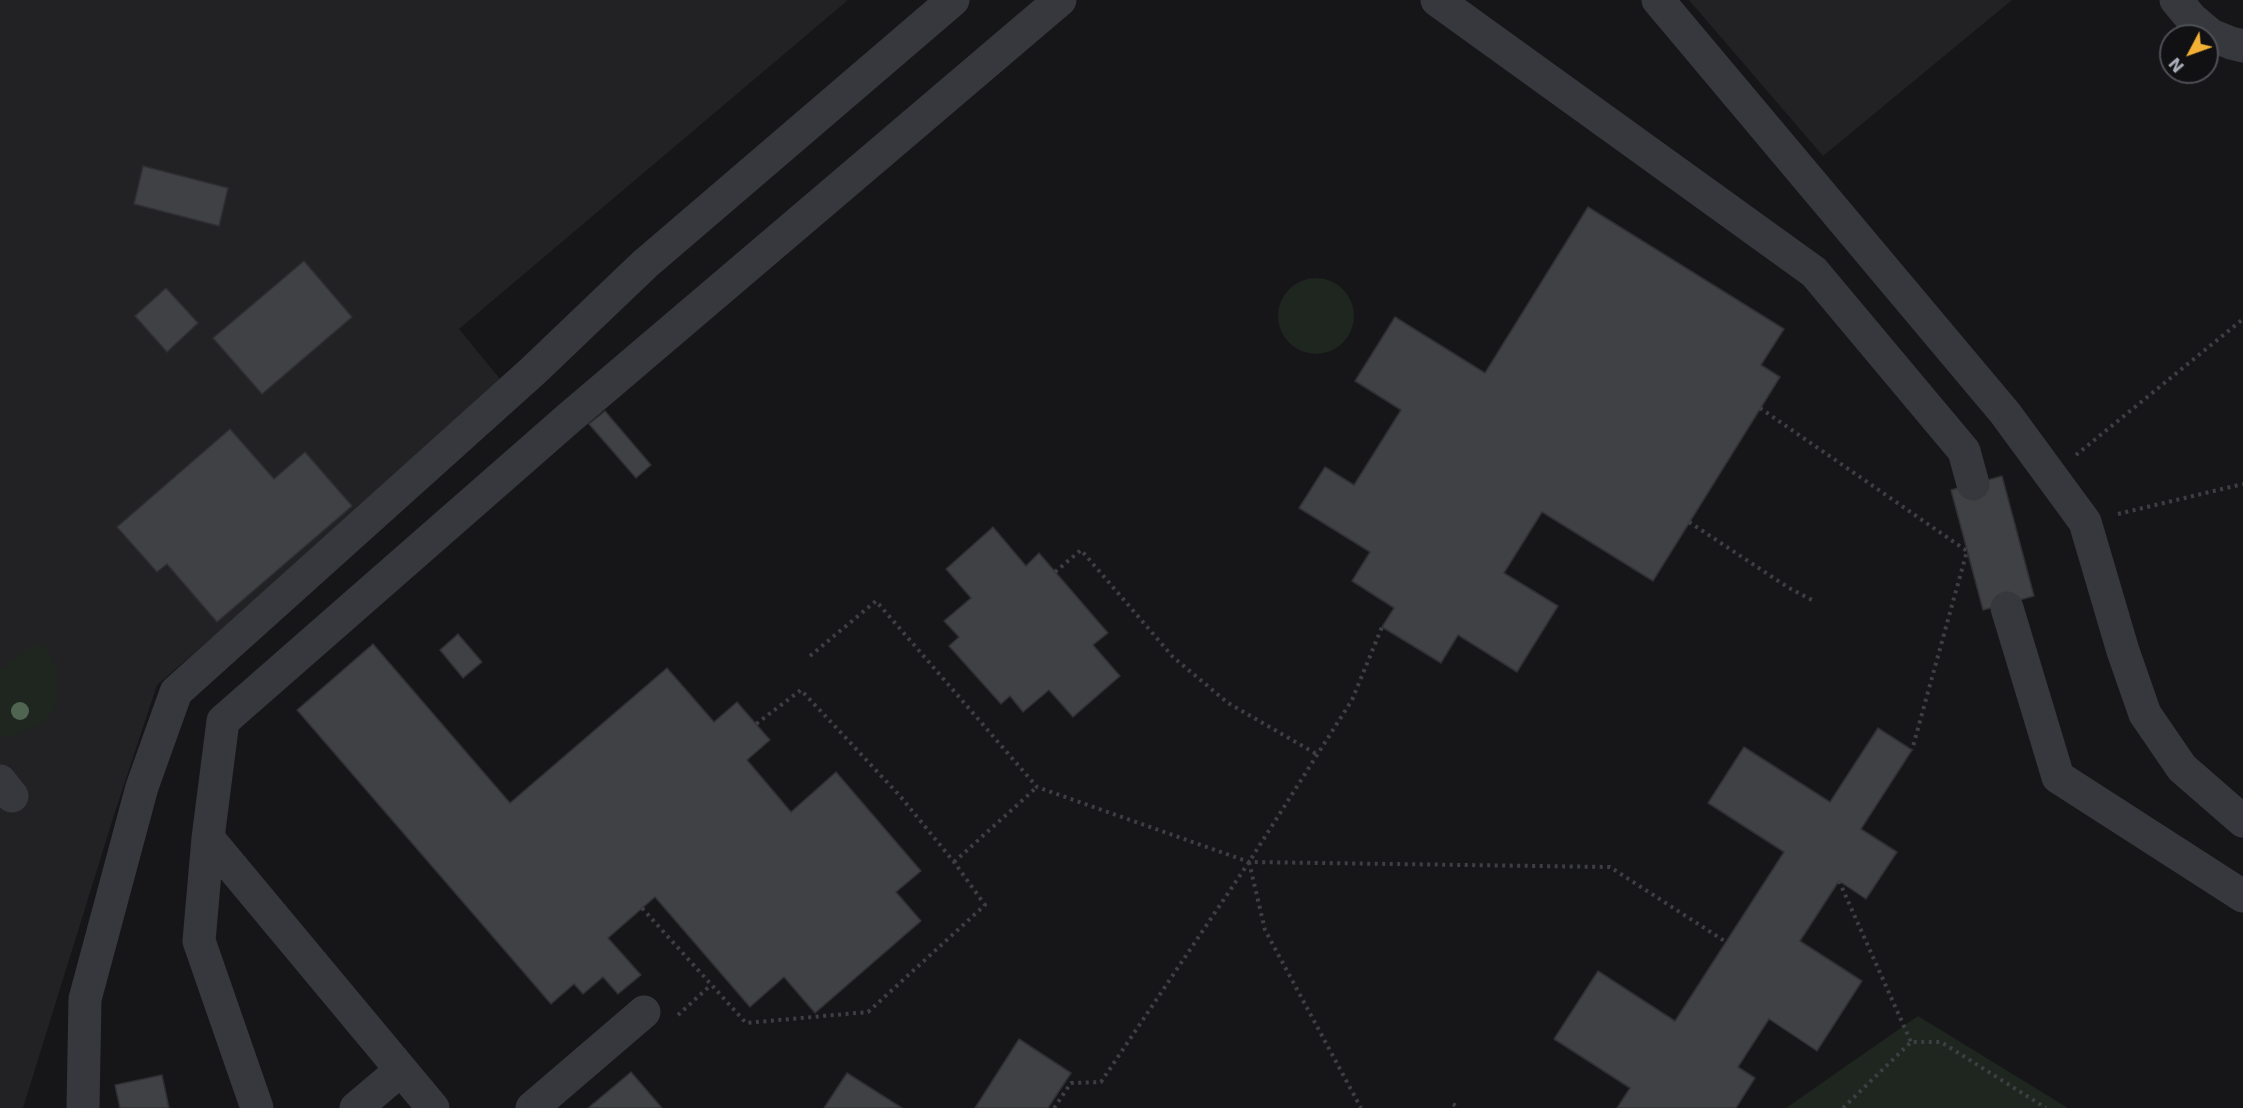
<!DOCTYPE html>
<style>
body{margin:0}
#map{position:relative;width:2243px;height:1108px;overflow:hidden;background:#161618;font-family:"DejaVu Sans",sans-serif}
canvas{display:block}
.north{position:absolute;left:2159px;top:24px;width:60px;height:60px;box-sizing:border-box;background:#111113;border:2px solid #4d4f55;border-radius:50%;rotate:229deg;font-size:16px;font-weight:700;line-height:24px;text-align:center;color:#a8adb8}
.north::after{content:'';display:block;margin:auto;width:21px;height:27px;background:#f2b134;clip-path:polygon(50% 0,100% 100%,50% 72%,0 100%)}
</style>
<div id="map">
<canvas width="2243" height="1108"></canvas>
<div class="north">N</div>
</div>
<script>
const context = document.querySelector('canvas').getContext('2d');
context.lineJoin = 'round';
function paint(path, color) { context.fillStyle = color; context.fill(path, 'evenodd'); }
const shape = rows => new Path2D(rows.map(r => 'M' + r).join(''));
function trace(path, color, width, dash) { context.strokeStyle = color; context.lineWidth = width; context.lineCap = dash ? 'butt' : 'round'; context.setLineDash(dash || []); context.stroke(path); }
const built = shape([
 [0,0,848,0,459,329,505,385,157,685,114,815,23,1108,0,1108],
 [1689,0,2012,0,1823,156]
]);
const green = shape([
 '1278 316a38 38 0 1 1 76 0a38 38 0 1 1-76 0Z',
 [31,645,44,645,57,666,57,705,43,724,11,737,0,735,0,670],
 [1918,1016,2068,1108,1786,1108]
]);
const building = shape([
 [143,166,228,188,219,226,134,204,143,166],
 [1588,207,1784,329,1761,365,1780,377,1653,581,1542,512,1504,573,1558,606,1517,672,1458,635,1441,663,1382,627,1394,608,1352,581,1370,552,1299,508,1325,467,1354,485,1401,410,1355,381,1395,317,1485,373,1588,207],
 [304,261,352,317,262,394,213,338,304,261],
 [166,288,198,323,167,352,135,316,166,288],
 [605,411,651,465,636,478,589,424,605,411],
 [230,429,274,479,305,452,352,506,217,622,167,564,157,572,117,527,230,429],
 [2002,476,2034,596,1983,610,1951,490,2002,476],
 [993,527,1026,566,1039,553,1108,633,1093,645,1120,676,1073,717,1049,690,1023,712,1010,696,1001,704,949,646,959,637,944,621,971,598,946,569,993,527],
 [458,634,482,662,463,678,440,650,458,634],
 [373,644,510,803,667,668,714,722,737,702,770,740,747,760,791,812,836,772,921,871,896,892,921,921,815,1013,784,977,750,1007,655,897,608,938,641,975,618,994,603,977,583,994,574,984,551,1004,297,710,373,644],
 [1878,728,1912,750,1861,829,1897,852,1866,899,1839,881,1800,941,1862,981,1817,1051,1769,1019,1738,1067,1755,1078,1736,1108,1617,1108,1630,1088,1554,1039,1598,971,1675,1021,1784,852,1708,803,1744,747,1830,802,1878,728],
 [1019,1039,1071,1073,1048,1108,975,1108,1019,1039],
 [631,1072,662,1108,588,1108,631,1072],
 [847,1073,902,1108,824,1108,847,1073],
 [162,1075,169,1108,120,1108,115,1085,162,1075]
]);
const path = shape([
 [1760,408,1967,551,1912,750],
 [2076,455,2243,319],
 [2118,514,2243,484],
 [1689,522,1789,588,1812,600],
 [1055,572,1081,550,1173,657,1228,703,1318,755],
 [810,656,876,601,1037,787,1249,862,1610,867,1726,942],
 [954,862,1037,787],
 [1249,862,1265,930,1361,1108],
 [1839,881,1911,1042],
 [642,908,746,1023,868,1012,985,905,954,862,900,796,801,690,756,724],
 [678,1015,711,985],
 [1453,1104,1459,1108],
 [1054,1108,1071,1083,1101,1082,1249,862,1352,700,1382,627],
 [1843,1108,1911,1042,1941,1042,2046,1108]
]);
const minor = shape([
 [1437,0,1814,272,1964,451,1973,484],
 [1658,0,2005,413,2085,522,2123,651,2145,714,2182,768,2243,821],
 [2176,0,2191,18,2211,35,2231,43,2243,46],
 [2007,608,2058,777,2243,896],
 [0,781,12,796],
 [208,838,433,1108],
 [83,1108,85,999,142,787,176,692,533,371,645,264,953,0],
 [257,1108,199,941,208,838,223,721,569,418,1060,0],
 [356,1108,401,1070],
 [532,1108,644,1012]
]);
const trees = [
 [20,711]
];
paint(built, '#222225');
paint(green, '#1e261f');
paint(building, '#404145');
trace(building, '#303034', 1.5);
trace(path, '#3d3f44', 4, [3, 4.5]);
trace(minor, '#37383d', 33);
context.fillStyle = '#506452';
for (const [x, y] of trees) { context.beginPath(); context.arc(x, y, 9, 0, 2 * Math.PI); context.fill(); }
</script>
